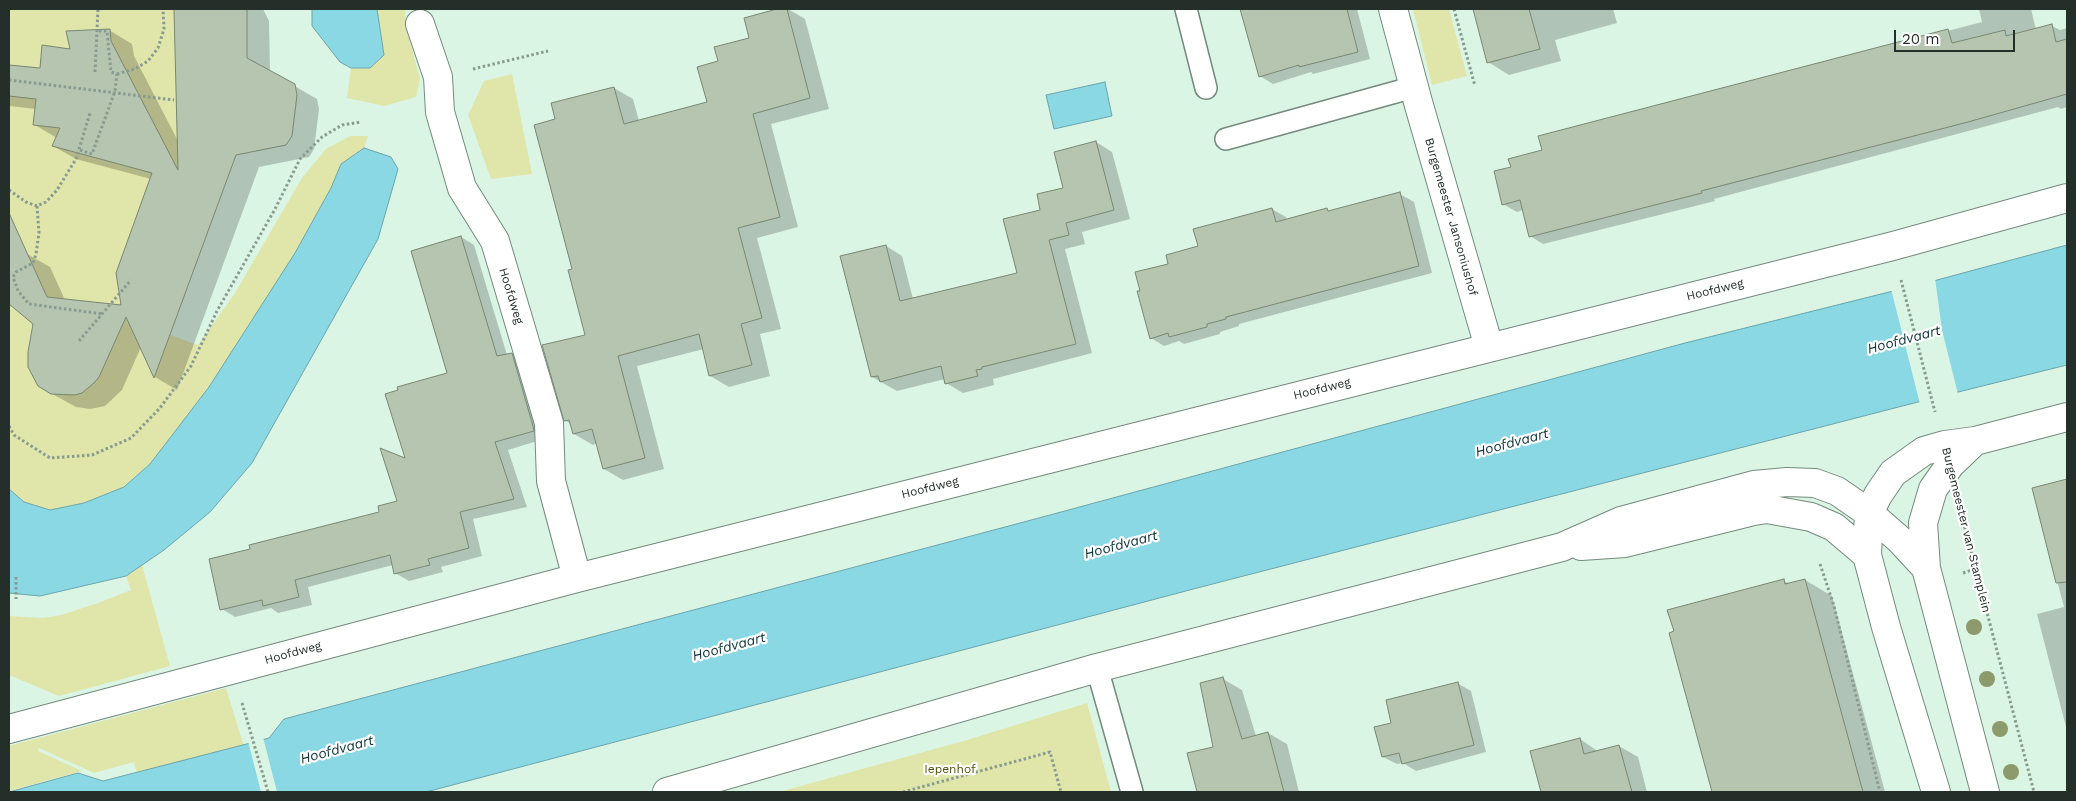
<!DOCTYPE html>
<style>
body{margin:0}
#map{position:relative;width:2076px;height:801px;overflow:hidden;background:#dbf5e5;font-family:"Work Sans",sans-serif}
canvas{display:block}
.frame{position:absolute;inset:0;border:10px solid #252f29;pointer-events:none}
.scale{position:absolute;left:1894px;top:30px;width:121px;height:22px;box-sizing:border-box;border:2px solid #252f29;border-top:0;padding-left:6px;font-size:15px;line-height:18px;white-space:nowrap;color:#252f29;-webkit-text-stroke:4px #fff;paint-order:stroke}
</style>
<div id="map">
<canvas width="2076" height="801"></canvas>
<div class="frame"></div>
<div class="scale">20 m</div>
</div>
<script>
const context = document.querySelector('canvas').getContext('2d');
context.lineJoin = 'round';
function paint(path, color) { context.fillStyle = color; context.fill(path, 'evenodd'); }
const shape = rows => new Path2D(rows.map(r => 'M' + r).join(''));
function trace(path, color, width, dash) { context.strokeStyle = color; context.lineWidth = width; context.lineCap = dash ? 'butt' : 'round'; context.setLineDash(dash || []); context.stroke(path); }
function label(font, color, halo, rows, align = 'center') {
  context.font = font + ' "Work Sans",sans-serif'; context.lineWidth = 4.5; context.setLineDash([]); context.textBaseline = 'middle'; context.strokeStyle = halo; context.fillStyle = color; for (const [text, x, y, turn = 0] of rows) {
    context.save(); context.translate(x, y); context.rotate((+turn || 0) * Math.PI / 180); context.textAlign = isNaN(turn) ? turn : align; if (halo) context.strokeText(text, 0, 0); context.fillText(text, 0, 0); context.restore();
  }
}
const green = shape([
 [9,9,245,9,246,80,168,334,198,345,235,293,302,178,326,149,350,136,368,136,364,148,341,164,331,188,295,253,209,387,150,464,124,487,84,503,50,510,24,502,9,489],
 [377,9,405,9,406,26,420,79,416,97,384,106,347,98,351,68,370,68,384,55],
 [1413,9,1449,9,1467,76,1432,85],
 [512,74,532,174,491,179,468,115,484,81],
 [142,565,170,666,59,696,9,675,9,616,43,618,61,615,98,603,131,590,126,576],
 [226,688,258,792,142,792,134,762,94,773,39,748,38,751,82,771,9,791,9,746],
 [1087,703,1111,792,779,792,967,740]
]);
const water = shape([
 [312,9,377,9,384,55,370,68,351,68,340,62,312,26,312,9],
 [1105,82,1112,116,1054,129,1046,95,1105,82],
 [364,148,391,157,398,169,378,239,252,463,210,512,164,550,126,576,40,596,9,593,9,489,24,502,50,510,84,503,124,487,150,464,209,387,295,253,331,188,341,164,364,148],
 [2067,245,2067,365,1918,402,1201,587,426,792,9,792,78,773,103,781,239,746,269,738,284,719,1050,515,1685,343,1937,280,2067,245]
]);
const pier = shape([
 [1935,278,1942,330,1958,394,1920,404,1891,289],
 [263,737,277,792,261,792,248,741]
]);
const shadow = shape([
 [175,9,263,9,269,21,270,72,317,99,319,109,314,149,309,157,259,167,177,390,155,377,141,347,122,390,105,406,90,409,76,407,45,390,34,323,9,302,9,266,27,254,50,267,65,300,122,307,151,179,76,159,53,146,57,138,35,125,36,109,9,106,9,66,41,70,70,50,109,30,132,44,134,56,178,141],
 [782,9,788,9,805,19,829,109,771,124,798,227,757,238,781,329,760,334,770,376,729,387,710,376,704,349,637,366,664,469,623,480,604,469,597,443,593,445,574,434,571,424,566,421,587,336,574,270,557,120,614,88,633,99,639,121,708,103,720,62,751,38,745,18],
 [1243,9,1357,9,1370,59,1313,74,1311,72,1273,84,1260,76],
 [1474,9,1613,9,1617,23,1555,40,1561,61,1509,75,1488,62],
 [1979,9,2031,9,2036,30,2052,26,2060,30,2067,28,2067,107,2061,109,2058,107,1714,199,1715,201,1543,244,1530,236,1523,210,1517,212,1503,204,1512,167,1544,151,1540,137,1982,22],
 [1096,142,1112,152,1130,219,1082,232,1085,244,1065,249,1092,353,993,379,994,385,963,393,946,383,945,379,897,391,872,377,886,246,902,256,913,299,1019,274,1042,210,1065,189],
 [1400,194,1414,202,1432,273,1239,324,1239,326,1220,332,1220,334,1184,344,1179,341,1164,346,1151,338,1169,265,1199,247,1272,209,1286,217,1287,220,1327,210,1331,212],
 [461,237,474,245,507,355,512,354,525,362,547,438,508,450,527,507,473,519,482,556,441,567,443,572,409,581,395,573,393,565,308,587,312,605,278,613,271,608,235,617,222,609,398,502,407,460,448,373],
 [2067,481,2067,731,2037,614,2064,607,2033,489],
 [1805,580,1832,596,1885,792,1714,792,1670,633,1784,581,1790,584],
 [1223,679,1242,690,1256,736,1268,733,1287,744,1299,792,1199,792,1189,754,1215,747],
 [1457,683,1471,691,1486,752,1416,771,1403,763,1397,764,1383,757,1393,723],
 [1580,739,1599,752,1619,746,1638,757,1647,792,1542,792,1532,752]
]);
const building = shape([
 [174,9,247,9,247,58,295,84,297,95,292,136,286,145,236,155,154,378,126,317,99,377,94,383,82,393,75,395,51,394,38,386,28,367,28,352,33,324,9,304,9,213,47,297,121,305,116,273,152,173,52,146,60,128,33,125,36,99,9,96,9,65,40,68,42,45,70,49,66,31,110,29,111,41,178,170,174,9],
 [777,9,787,9,810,98,753,114,780,217,738,228,762,318,741,324,752,365,709,376,699,334,618,356,645,458,603,469,592,429,573,434,569,420,564,421,542,345,585,335,568,270,572,269,534,125,555,119,551,103,614,87,624,124,707,102,697,67,718,61,714,47,749,38,744,18,777,9],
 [1240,9,1347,9,1358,52,1299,67,1299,65,1259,77,1240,9],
 [1473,9,1529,9,1540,49,1487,63,1473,9],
 [2052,24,2056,42,2067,39,2067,94,1968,122,1701,191,1702,193,1529,237,1520,200,1502,205,1494,171,1511,167,1508,159,1542,150,1538,136,1948,29,1952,43,2005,30,2006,36,2052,24],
 [1096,141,1114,210,1066,223,1069,235,1049,240,1076,344,982,367,982,369,976,370,978,376,945,384,941,366,880,382,878,376,871,377,840,256,886,245,900,301,1017,273,1003,219,1040,210,1037,194,1063,188,1054,152,1096,141],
 [1400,192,1419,266,1226,317,1226,319,1207,324,1207,327,1169,337,1168,333,1150,339,1137,291,1140,291,1135,272,1168,264,1166,255,1198,246,1193,229,1272,208,1276,222,1327,208,1328,211,1400,192],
 [461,236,497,356,512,353,533,426,534,431,495,442,514,499,460,512,469,548,428,559,430,565,394,574,390,555,295,580,299,597,263,606,262,600,220,610,209,559,250,549,249,545,379,512,378,506,397,501,380,448,405,458,385,394,398,390,397,387,447,373,411,251,461,236],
 [2067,479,2067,582,2056,583,2032,488,2067,479],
 [1784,579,1785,584,1805,579,1863,792,1712,792,1669,633,1674,631,1667,610,1784,579],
 [1223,677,1242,739,1268,732,1284,792,1197,792,1187,753,1213,747,1200,683,1223,677],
 [1458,682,1474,745,1402,764,1399,753,1382,757,1374,727,1391,723,1386,700,1458,682],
 [1580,738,1584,754,1619,745,1632,792,1541,792,1530,751,1580,738]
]);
const path = shape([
 [1454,9,1475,86],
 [473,69,548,51],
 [95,72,98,9],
 [117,74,135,69,148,61,158,48,164,29,163,9],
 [9,80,174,100],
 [80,150,92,154,115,91,117,74,111,72,107,31,97,31],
 [9,190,26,202,37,206,46,202,57,190,76,159,90,113],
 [37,206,39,233,36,254,33,263,16,272,13,277,18,291,29,304,103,314],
 [1901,280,1935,412],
 [79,341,131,280],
 [9,426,14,435,50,458,92,455,131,438,160,408,191,366,217,311,275,209,300,159,322,137,342,125,361,122],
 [1962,517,2034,792],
 [1820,564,1834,606,1880,792],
 [1963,573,1975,569],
 [16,577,16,599],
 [242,703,268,792],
 [903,792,1050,752,1061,792]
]);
const service = shape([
 [1186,9,1206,88],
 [1226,139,1414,87],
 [1097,668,1132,792]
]);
const minor = shape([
 [1393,9,1418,102,1489,347],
 [420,24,438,77,440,112,462,188,495,241,549,423,551,481,577,578],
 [9,729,577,578,1893,246,2067,198]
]);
const tertiary = shape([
 [1975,441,1950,465,1933,489,1923,523,1926,568,1985,792],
 [1581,546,1625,543,1754,511,1767,509,1811,517,1834,527,1867,555],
 [667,792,1097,668,1562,547,1621,521,1754,485,1787,482,1815,483,1837,491,1869,513,1900,540,1926,568],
 [1936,792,1886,627,1867,555,1869,513,1878,495,1893,473,1924,451,1945,445,1975,441,2067,417]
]);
const trees = [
 [1974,627],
 [1987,679],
 [2000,729],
 [2011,772]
];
const streetNames = [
 ["Burgemeester Jansoniushof",1451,217,74],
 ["Hoofdweg",1715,290,-14],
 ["Hoofdweg",511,296,73],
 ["Hoofdweg",1322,389,-14],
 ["Hoofdweg",930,488,-14],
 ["Burgemeester van Stamplein",1966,530,76],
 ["Hoofdweg",293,653,-15]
];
const parkNames = [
 ["Iepenhof",950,769]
];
const waterNames = [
 ["Hoofdvaart",1904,340,-15],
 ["Hoofdvaart",1512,443,-15],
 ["Hoofdvaart",1121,545,-15],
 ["Hoofdvaart",729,647,-15],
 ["Hoofdvaart",337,750,-15]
];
paint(green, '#e0e5aa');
paint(water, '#8ad8e3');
trace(water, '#6ca5ab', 1);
paint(pier, '#dbf5e5');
paint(shadow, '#0003');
paint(building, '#b6c5af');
trace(building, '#798772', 1);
trace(service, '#738b7d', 24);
trace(minor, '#738b7d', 30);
trace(tertiary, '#738b7d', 30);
trace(path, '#889b90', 3, [2.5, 2.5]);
trace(service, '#fff', 21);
trace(minor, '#fff', 28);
trace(tertiary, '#fff', 28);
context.fillStyle = '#8c9a6c';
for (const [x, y] of trees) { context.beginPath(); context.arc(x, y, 8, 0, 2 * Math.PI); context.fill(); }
label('12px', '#252f29', '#fff', streetNames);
label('12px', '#4c4f09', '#fff', parkNames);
label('italic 14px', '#0c3338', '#fff', waterNames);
</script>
